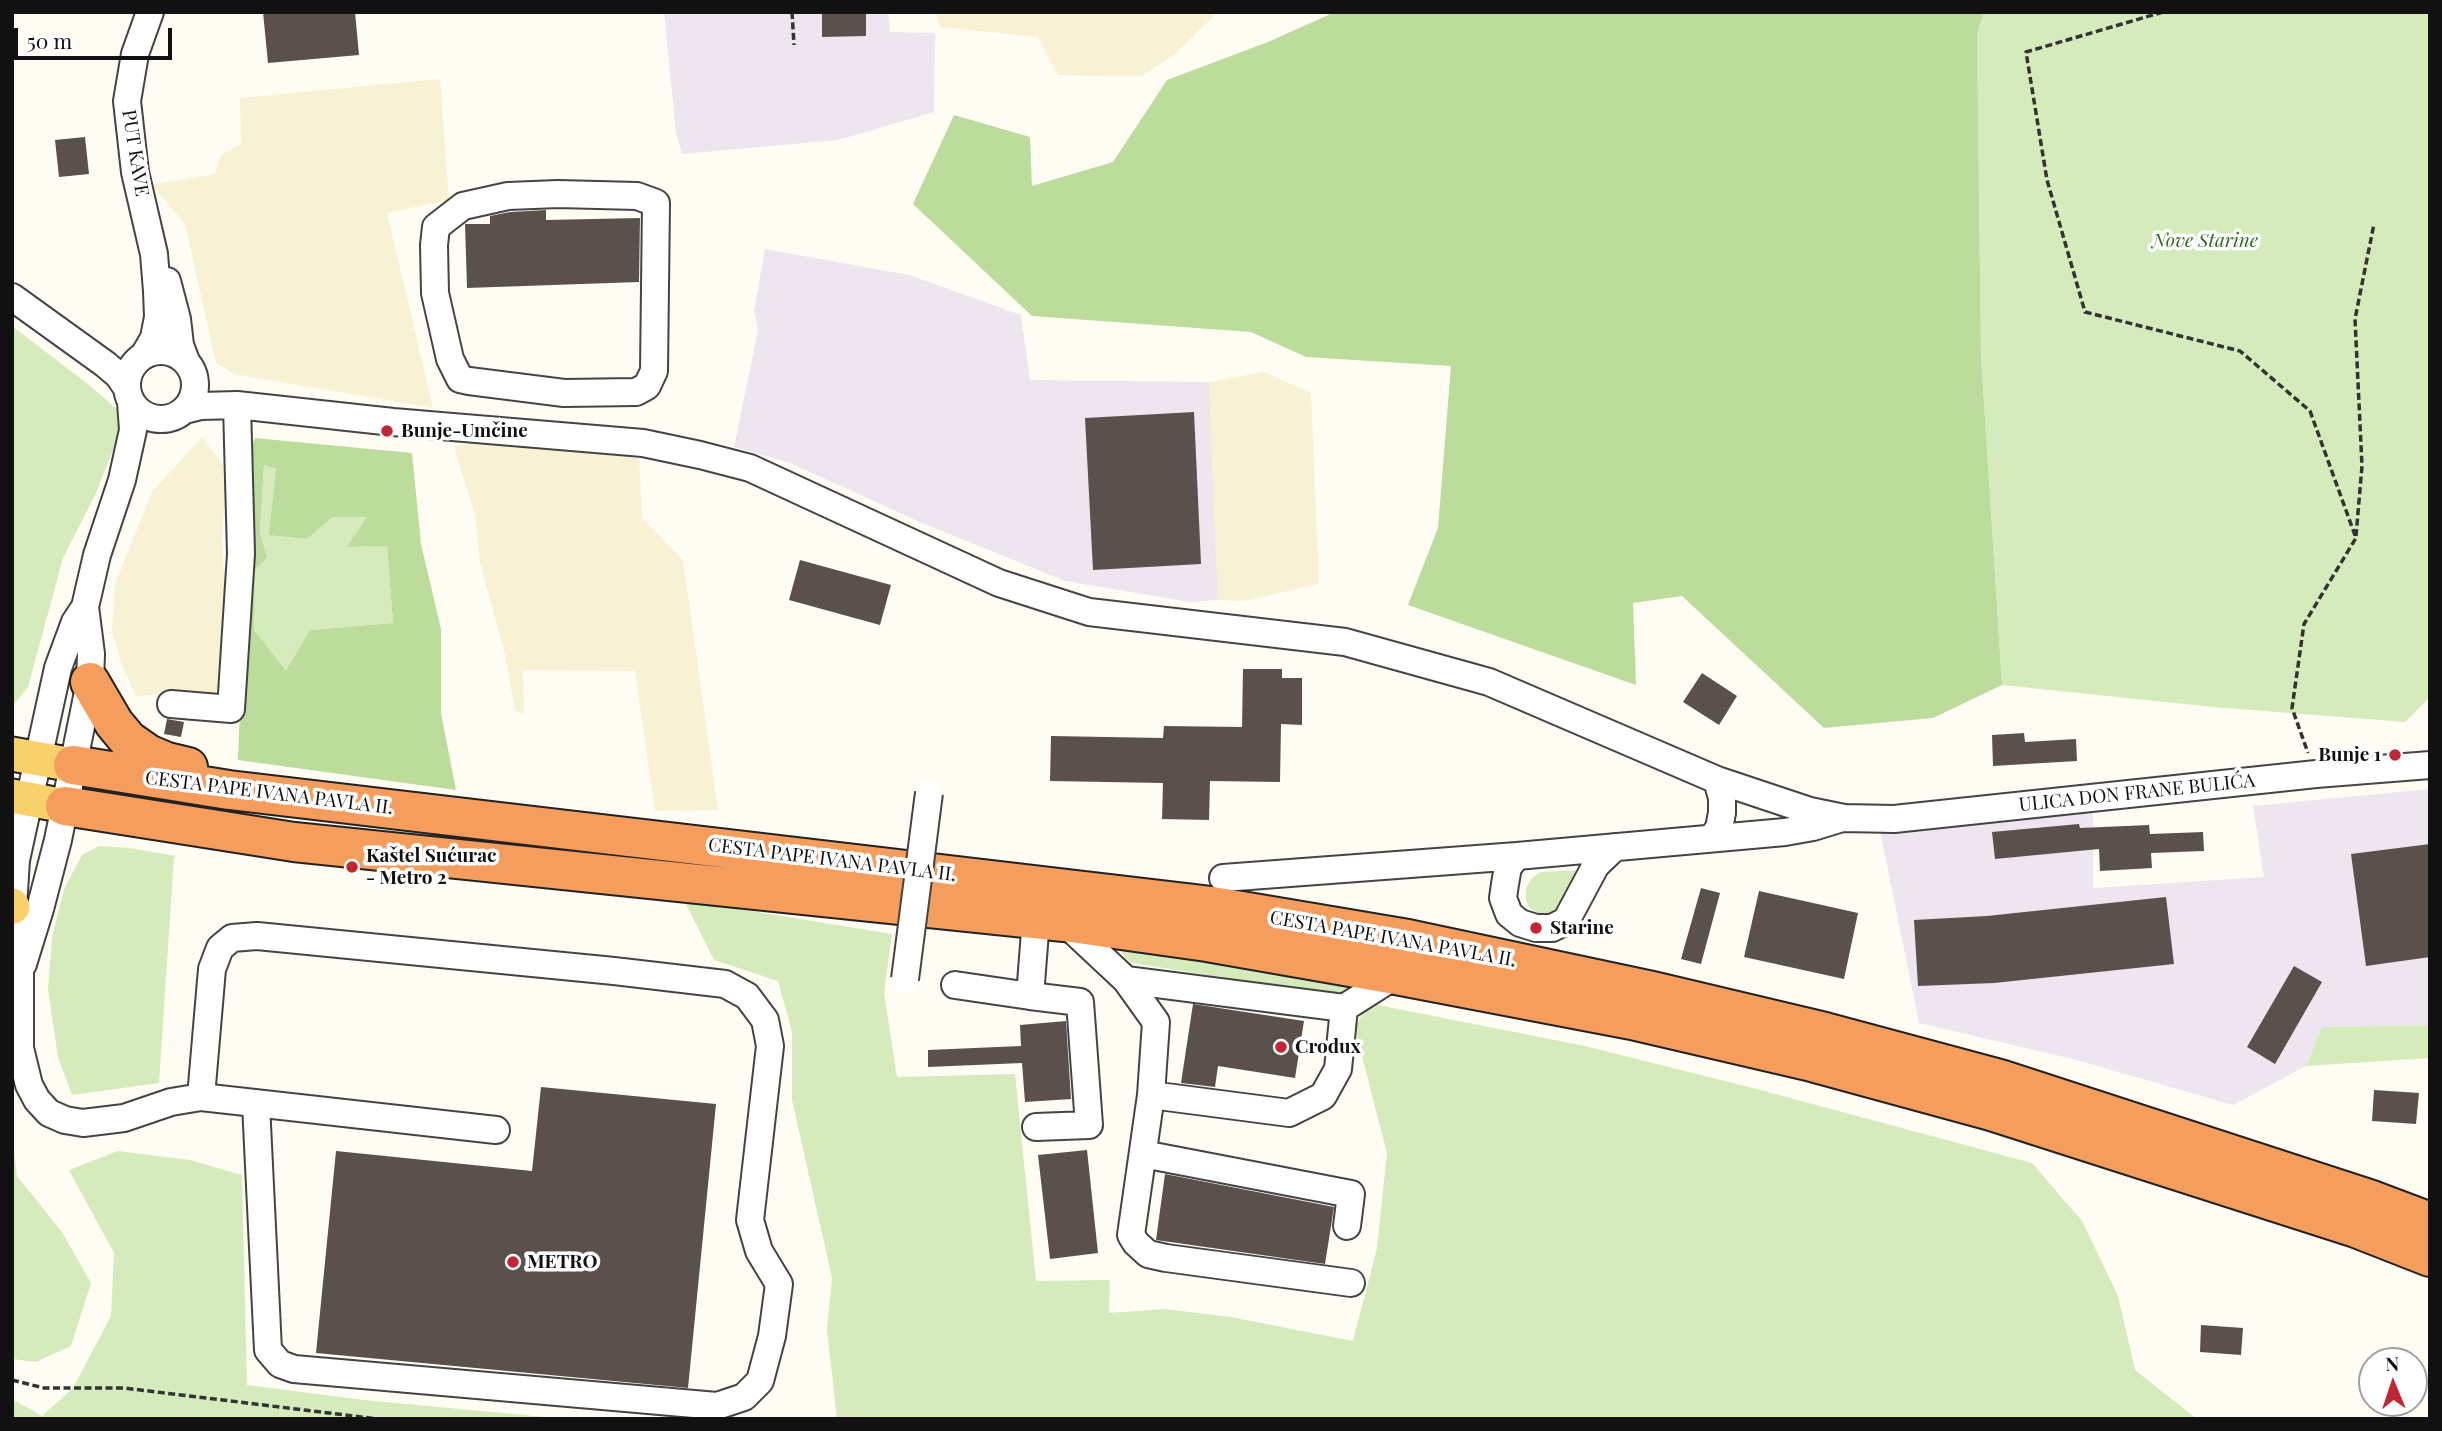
<!DOCTYPE html>
<meta charset="utf-8">
<style>
body{margin:0}
#map{position:relative;width:2442px;height:1431px;overflow:hidden;background:#fffcf4;font-family:"Playfair Display",serif}
canvas{display:block}
.frame{position:absolute;inset:0;border:14px solid #111;pointer-events:none}
.north{position:absolute;left:2358px;top:1347px;width:70px;height:70px;box-sizing:border-box;background:#fff;border:2px solid #a0a0a0;border-radius:50%;rotate:358deg;font-size:19px;font-weight:700;line-height:28px;text-align:center;color:#111}
.north::after{content:'';display:block;margin:auto;width:24px;height:32px;background:#c32633;clip-path:polygon(50% 0,100% 100%,50% 72%,0 100%)}
.scale{position:absolute;left:14px;top:28px;width:158px;height:32px;box-sizing:border-box;border:4px solid #111;border-top:0;padding-left:9px;font-size:21px;line-height:24px;white-space:nowrap;color:#111;-webkit-text-stroke:5px #fff;paint-order:stroke}
</style>
<div id="map">
<canvas width="2442" height="1431"></canvas>
<div class="frame"></div>
<div class="north">N</div>
<div class="scale">50 m</div>
</div>
<script>
const context = document.querySelector('canvas').getContext('2d');
context.lineJoin = 'round';
function paint(path, color) { context.fillStyle = color; context.fill(path, 'evenodd'); }
const shape = rows => new Path2D(rows.map(r => 'M' + r).join(''));
function trace(path, color, width, dash) { context.strokeStyle = color; context.lineWidth = width; context.lineCap = dash ? 'butt' : 'round'; context.setLineDash(dash || []); context.stroke(path); }
function label(font, color, halo, rows, align = 'center') {
  context.font = font + ' "Playfair Display",serif'; context.lineWidth = 7; context.setLineDash([]); context.textBaseline = 'middle'; context.strokeStyle = halo; context.fillStyle = color; for (const [text, x, y, turn = 0] of rows) {
    context.save(); context.translate(x, y); context.rotate((+turn || 0) * Math.PI / 180); context.textAlign = isNaN(turn) ? turn : align; if (halo) context.strokeText(text, 0, 0); context.fillText(text, 0, 0); context.restore();
  }
}
const industrial = shape([
 [664,12,888,12,890,32,935,33,934,112,838,140,682,154,676,133],
 [765,249,909,275,1021,315,1030,380,1209,382,1218,600,1190,602,1065,581,920,522,790,463,734,447,758,330,754,311],
 [2093,786,2093,888,2264,877,2253,806,2430,789,2430,1025,2322,1027,2306,1066,2233,1105,2073,1059,1919,1023,1876,811]
]);
const farmland = shape([
 [935,12,1218,12,1176,53,1142,76,1058,75,1038,37,940,27],
 [440,79,449,200,387,213,433,408,234,374,216,363,185,224,152,185,215,174,221,155,241,144,240,98],
 [1264,372,1311,393,1319,584,1243,601,1218,600,1209,382],
 [202,437,223,465,225,489,222,541,227,623,223,702,179,693,136,696,122,665,112,631,115,584,152,492],
 [479,442,639,458,642,518,683,560,718,810,655,811,635,671,523,670,524,714,515,710,505,655,480,562,475,514,455,451,455,446]
]);
const green = shape([
 [1984,12,2430,12,2430,697,2405,722,2213,707,2002,685,1981,355,1977,33],
 [12,326,89,385,126,417,96,493,63,558,28,687,12,707],
 [264,465,276,469,307,539,333,517,368,516,348,547,387,546,393,623,310,630,286,672,254,630,255,570,267,558,260,532],
 [99,846,129,848,176,856,174,858,159,1083,72,1095,58,1057,48,990,52,937,64,889,82,855],
 [1580,870,1561,912,1540,915,1530,908,1526,901,1526,888,1532,878,1541,872],
 [684,900,892,934,884,993,897,1077,1015,1074,1036,1281,1110,1280,1109,1313,1164,1309,1231,1317,1353,1341,1377,1248,1387,1153,1355,1029,1363,1012,1373,1004,1585,1046,1753,1088,2032,1163,2082,1221,2118,1296,2135,1370,2197,1419,837,1419,827,1330,832,1278,792,1100,792,1032,778,981,714,960],
 [1129,948,1346,982,1347,990,1334,995,1132,963,1124,957,1121,950],
 [2430,1025,2430,1058,2306,1066,2322,1027],
 [12,1131,17,1176,62,1232,91,1283,71,1346,36,1362,12,1359],
 [118,1151,190,1160,242,1175,247,1385,364,1400,567,1419,12,1419,12,1399,42,1416,73,1388,111,1316,114,1253,69,1170]
]);
const forest = shape([
 [1335,12,1984,12,1977,33,1981,355,2002,685,1933,718,1824,728,1682,596,1633,603,1636,685,1408,605,1438,528,1451,366,1306,357,1251,332,1032,316,913,204,954,115,1030,137,1032,186,1113,162,1167,80,1268,42],
 [255,438,412,453,421,544,441,629,441,713,456,790,238,760,250,448],
 [264,465,276,469,269,535,307,539,333,517,367,517,347,547,387,546,393,623,310,630,286,671,254,630,255,570,267,558,260,532]
]);
const building = shape([
 [263,12,355,12,359,55,268,63],
 [822,12,866,12,866,36,822,37],
 [85,137,89,174,59,177,55,140],
 [546,210,546,220,640,218,639,282,467,288,465,224,490,224,490,216,510,212],
 [1194,412,1201,564,1093,570,1085,418],
 [800,560,891,585,880,625,789,600],
 [1243,669,1282,669,1282,678,1302,678,1302,725,1281,724,1280,782,1210,781,1209,820,1162,819,1163,783,1050,781,1051,736,1163,738,1164,726,1242,727],
 [1702,673,1737,696,1719,725,1683,702],
 [167,719,184,722,181,737,164,734],
 [2024,733,2025,742,2076,739,2077,761,1993,766,1992,735],
 [2079,824,2080,828,2149,825,2150,834,2203,832,2204,851,2151,853,2152,868,2100,871,2099,849,1995,859,1992,832],
 [2430,844,2430,957,2366,966,2351,854],
 [1701,888,1720,893,1701,964,1681,959],
 [1759,891,1858,913,1844,979,1744,957],
 [2166,897,2174,964,1994,983,1918,986,1914,920,1987,916],
 [2294,966,2322,982,2275,1064,2247,1047],
 [1193,1004,1304,1021,1295,1078,1218,1066,1215,1087,1181,1083],
 [1066,1021,1071,1099,1025,1102,1022,1063,928,1067,928,1050,1021,1046,1020,1025],
 [541,1087,716,1104,688,1388,316,1353,336,1151,532,1171],
 [2374,1090,2419,1093,2416,1124,2372,1121],
 [1087,1150,1098,1253,1050,1259,1038,1155],
 [1165,1174,1334,1207,1325,1264,1156,1240],
 [2201,1325,2243,1328,2241,1355,2200,1352]
]);
const path = shape([
 [792,12,794,45],
 [2163,12,2026,52,2047,180,2085,312,2240,351,2310,411,2356,538,2304,624,2292,708,2308,753],
 [2356,536,2362,466,2355,319,2374,224],
 [12,1380,44,1388,124,1388,378,1419]
]);
const minor = shape([
 [558,194,637,196,656,203,654,371,647,386,636,392,564,393,469,381,460,379,450,359,435,293,434,245,436,227,463,206,508,196,558,194],
 [167,281,177,319,180,345,186,361],
 [12,297,105,364,118,375,127,388],
 '127 385a34 34 0 1 1 68 0a34 34 0 1 1-68 0Z',
 [144,355,154,338,158,317,157,291,154,254,135,172,127,101,135,54,150,12],
 [131,402,133,430,122,480,97,555,85,607,75,622,58,668,16,860,13,907,20,972,20,1048,29,1085,37,1100,49,1113,65,1120,83,1123,124,1118,171,1102,201,1097,496,1130],
 [185,410,201,406,237,405,393,422,643,443,700,455,750,468,999,583,1089,612,1345,642,1489,682,1717,780,1810,811,1844,818,1894,819,2316,774,2430,765],
 [171,704,231,709,241,554,237,405],
 [1712,838,1719,828,1722,813,1722,798,1717,780],
 [1517,856,1508,867,1505,884,1503,898,1509,914,1520,923,1536,928,1552,928,1566,921,1596,865,1615,847],
 [1223,878,1517,856,1785,832,1813,827,1839,819],
 [1064,922,1126,980,1344,1008,1396,975],
 [23,964,40,909,58,840,90,682,91,654,85,607],
 [1126,980,1156,1022,1151,1095,1289,1113,1323,1096,1338,1069,1344,1008],
 [955,985,1030,996,1036,919],
 [1030,996,1080,1002,1089,1125,1036,1127],
 [1151,1095,1131,1235,1136,1243,1148,1254,1166,1258,1351,1283],
 [201,1097,212,969,220,948,232,938,257,936,614,971,725,984,747,996,765,1020,770,1046,750,1220,759,1251,779,1284,772,1336,760,1381,744,1397,717,1406,294,1369,280,1364,268,1350,256,1104],
 [1143,1154,1351,1194,1347,1226]
]);
const major = shape([
 [12,754,73,765],
 [12,796,65,806],
 [12,905,13,907]
]);
const highway = shape([
 [90,682,114,723,128,740,148,754,167,762,188,767],
 [73,765,229,790,1212,906,1408,939,1648,990,1825,1032,2000,1079,2369,1199,2430,1222],
 [65,806,294,842,1064,922,1207,942,1396,975,1632,1020,1808,1061,1991,1111,2356,1228,2430,1257]
]);
const minorBridge = shape([
 [905,979,929,793]
]);
const markers = [
 [387,431,7,"#c32633"],
 [2395,755,7,"#c32633"],
 [352,867,7,"#c32633"],
 [1536,928,7,"#c32633"],
 [1281,1047,7,"#c32633"],
 [513,1262,7,"#c32633"]
];
const streetNames = [
 ["PUT KAVE",135,153,81],
 ["CESTA PAPE IVANA PAVLA II.",269,793,7],
 ["ULICA DON FRANE BULIĆA",2137,793,-6],
 ["CESTA PAPE IVANA PAVLA II.",832,860,7],
 ["CESTA PAPE IVANA PAVLA II.",1393,939,10]
];
const parkNames = [
 ["Nove Starine",2205,241]
];
const poiNames = [
 ["Bunje-Umčine",401,431],
 ["Bunje 1",2381,755,"right"],
 ["Kaštel Sućurac",366,856],
 ["- Metro 2",366,878],
 ["Starine",1550,928],
 ["Crodux",1295,1047],
 ["METRO",527,1262]
];
paint(industrial, '#ede6ef');
paint(farmland, '#f6f2d3');
paint(green, '#d6ebbc');
paint(forest, '#bbdc9b');
paint(building, '#5a514d');
trace(minor, '#444', 30);
trace(major, '#222', 37);
trace(highway, '#222', 42);
trace(path, '#333', 3.5, [7, 3.5]);
trace(minor, '#fff', 26);
trace(major, '#f9d16a', 33);
trace(highway, '#f59d5c', 38);
trace(minorBridge, '#444', 30, []);
trace(minorBridge, '#fff', 26);
for (const [x, y, r, color] of markers) { const dot = new Path2D(); dot.arc(x, y, r, 0, 2 * Math.PI); context.fillStyle = color; context.fill(dot); trace(dot, '#fff', 2.5); }
label('19px', '#111', '#fff', streetNames);
label('italic 19px', '#316a1f', '#fff', parkNames);
label('bold 19px', '#111', '#fff', poiNames, 'left');
</script>
